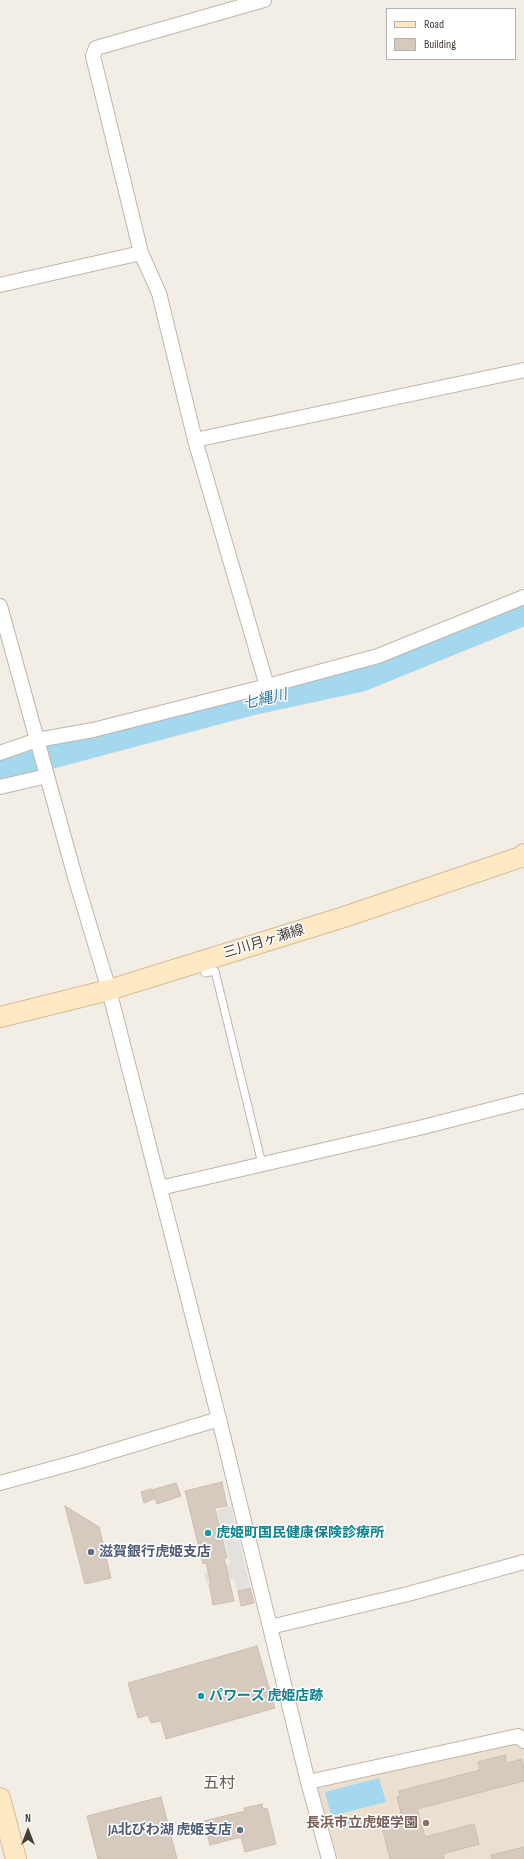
<!DOCTYPE html>
<meta charset="utf-8">
<style>
body{margin:0}
#map{position:relative;width:524px;height:1859px;overflow:hidden;background:#f2ede5;font-family:"Sofia Sans Condensed",sans-serif}
canvas{display:block}
.legend{position:absolute;left:386px;top:8px;width:130px;height:52px;box-sizing:border-box;background:#fff;border:1px solid #b4b1ae;margin:0;padding:5px 7px;list-style:none;font-size:12px;color:#443d35}
.legend li{display:flex;align-items:center;gap:8px;height:20px}
.legend b{width:20px;border:1px solid #b4b1ae}
.north{position:absolute;left:8px;top:1811px;width:40px;height:40px;-webkit-text-stroke:3px #fff;paint-order:stroke;rotate:0deg;font-size:11px;font-weight:700;line-height:16px;text-align:center;color:#443d35}
.north::after{content:'';display:block;margin:auto;width:14px;height:18px;background:#443d35;clip-path:polygon(50% 0,100% 100%,50% 72%,0 100%)}
</style>
<div id="map">
<canvas width="524" height="1859"></canvas>
<ul class="legend">
<li><b style="height:5px;background:#fde9c4"></b>Road</li>
<li><b style="height:11px;background:#d6cabe"></b>Building</li>
</ul>
<div class="north">N</div>
</div>
<script>
const context = document.querySelector('canvas').getContext('2d');
context.lineJoin = 'round';
function paint(path, color) { context.fillStyle = color; context.fill(path, 'evenodd'); }
const shape = rows => new Path2D(rows.map(r => 'M' + r).join(''));
function trace(path, color, width, dash) { context.strokeStyle = color; context.lineWidth = width; context.lineCap = dash ? 'butt' : 'round'; context.setLineDash(dash || []); context.stroke(path); }
function label(font, color, halo, rows, align = 'center') {
  context.font = font + ' "Sofia Sans Condensed","Noto Sans JP",sans-serif'; context.lineWidth = 3; context.setLineDash([]); context.textBaseline = 'middle'; context.strokeStyle = halo; context.fillStyle = color; for (const [text, x, y, turn = 0] of rows) {
    context.save(); context.translate(x, y); context.rotate((+turn || 0) * Math.PI / 180); context.textAlign = isNaN(turn) ? turn : align; if (halo) context.strokeText(text, 0, 0); context.fillText(text, 0, 0); context.restore();
  }
}
const education = shape([
 [524,1735,524,1859,338,1859,317,1788]
]);
const parking = shape([
 [231,1506,250,1587,237,1590,234,1578,207,1585,204,1573,214,1571,213,1568,230,1564,217,1510]
]);
const water = shape([
 [379,1778,386,1802,331,1816,325,1792],
 [361,1818,363,1825,339,1830,338,1823]
]);
const river = shape([
 [0,770,255,702,362,679,524,613]
]);
const building = shape([
 [222,1482,227,1506,215,1508,227,1558,224,1558,234,1601,213,1605,209,1584,211,1584,206,1563,203,1564,185,1491,222,1482],
 [176,1483,181,1496,157,1504,152,1490,176,1483],
 [151,1489,154,1499,144,1503,141,1492,151,1489],
 [65,1506,99,1527,111,1578,85,1584,65,1506],
 [250,1588,254,1603,241,1606,238,1591,250,1588],
 [257,1646,275,1708,166,1739,161,1721,151,1723,148,1715,138,1718,128,1683,257,1646],
 [505,1755,507,1763,522,1759,524,1767,524,1781,417,1809,425,1837,474,1824,479,1844,443,1854,444,1859,390,1859,382,1827,403,1822,397,1797,400,1796,399,1791,480,1770,478,1762,505,1755],
 [161,1797,177,1859,98,1859,87,1816,161,1797],
 [262,1804,263,1809,267,1808,276,1844,245,1852,241,1837,210,1845,204,1821,245,1811,244,1808,262,1804],
 [524,1847,524,1859,492,1859,491,1855,524,1847]
]);
const service = shape([
 [203,963,205,973,215,971,262,1164]
]);
const minor = shape([
 [141,253,159,293,195,440,524,370],
 [0,285,141,253,93,56,96,48,264,0],
 [0,606,75,877,109,990,219,1419,308,1782,329,1859],
 [267,686,378,656,524,597],
 [0,753,37,740,93,730,267,686,195,440],
 [0,787,47,776],
 [160,1188,423,1127,524,1101],
 [0,1483,80,1461,219,1419],
 [270,1627,408,1594,524,1562],
 [308,1782,518,1736,524,1741]
]);
const secondary = shape([
 [0,1017,109,990,344,917,521,857,524,854],
 [0,1798,16,1859]
]);
const markers = [
 [208,1533,4,"#0f9aa8"],
 [91,1552,4,"#5c6f8a"],
 [201,1696,4,"#0f9aa8"],
 [426,1823,4,"#8d6e63"],
 [240,1830,4,"#5c6f8a"]
];
const streetNames = [
 ["三川月ヶ瀬線",264,942,-17]
];
const cultureNames = [
 ["虎姫町国民健康保険診療所",216,1533],
 ["パワーズ 虎姫店跡",209,1696]
];
const serviceNames = [
 ["滋賀銀行虎姫支店",99,1552],
 ["JA北びわ湖 虎姫支店",232,1830,"right"]
];
const educationNames = [
 ["長浜市立虎姫学園",418,1823]
];
const waterNames = [
 ["七縄川",265,700,-13]
];
const quarterNames = [
 ["五村",219,1784]
];
paint(education, '#ebe0cf');
paint(parking, '#e3e0dd');
paint(water, '#a3d8ee');
trace(river, '#a3d8ee', 25);
paint(building, '#d6cabe');
trace(building, '#cebeae', 1);
trace(service, '#c0b6ab', 9);
trace(minor, '#c0b6ab', 16);
trace(secondary, '#d4bd98', 22);
trace(service, '#fff', 7);
trace(minor, '#fff', 14);
trace(secondary, '#fde9c4', 20);
for (const [x, y, r, color] of markers) { const dot = new Path2D(); dot.arc(x, y, r, 0, 2 * Math.PI); context.fillStyle = color; context.fill(dot); trace(dot, '#fff', 1.5); }
label('14px', '#443d35', '#fff', streetNames);
label('bold 14px', '#0d838f', '#fff', cultureNames, 'left');
label('bold 14px', '#4e5e75', '#fff', serviceNames, 'left');
label('bold 14px', '#785e54', '#fff', educationNames, 'right');
label('italic 15px', '#2f7b9d', '#fff', waterNames);
label('16px', '#67594d', '#fff', quarterNames);
</script>
